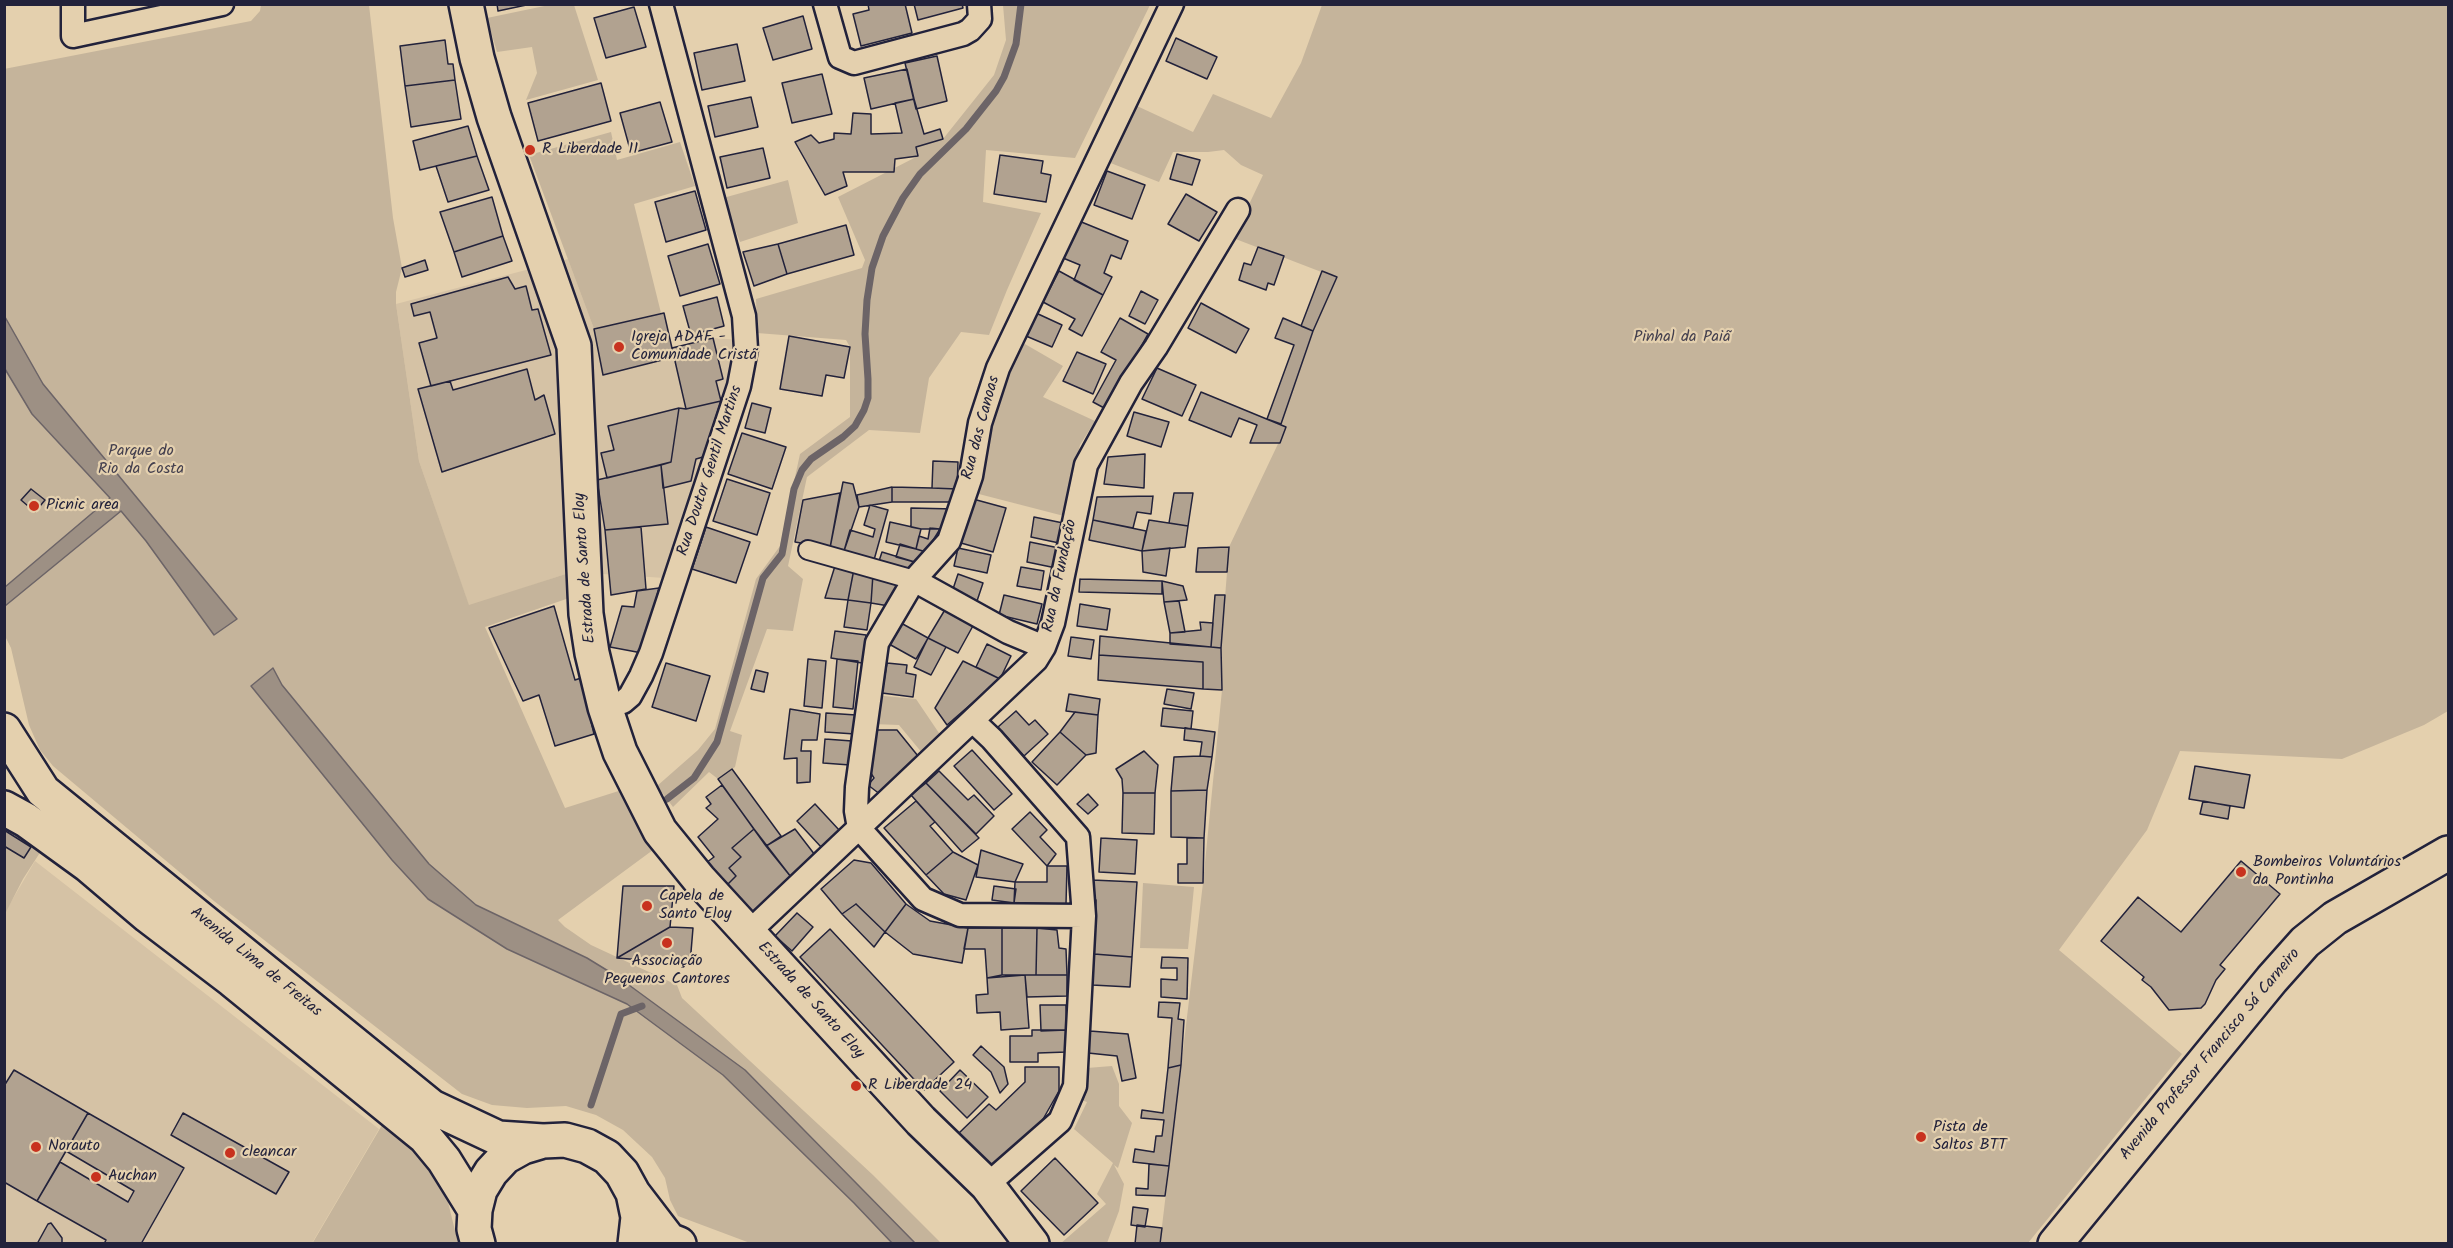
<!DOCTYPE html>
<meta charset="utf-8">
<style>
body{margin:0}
#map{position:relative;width:2453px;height:1248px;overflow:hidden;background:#e4d0ae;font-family:Kalam,sans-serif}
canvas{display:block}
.frame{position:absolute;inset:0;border:6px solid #22223b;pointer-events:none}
</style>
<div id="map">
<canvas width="2453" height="1248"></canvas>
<div class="frame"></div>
</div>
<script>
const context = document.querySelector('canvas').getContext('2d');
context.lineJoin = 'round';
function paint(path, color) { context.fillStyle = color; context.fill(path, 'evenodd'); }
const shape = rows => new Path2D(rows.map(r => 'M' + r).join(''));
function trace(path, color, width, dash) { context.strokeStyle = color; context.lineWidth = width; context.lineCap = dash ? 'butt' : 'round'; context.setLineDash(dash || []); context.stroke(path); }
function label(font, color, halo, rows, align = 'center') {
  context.font = font + ' Kalam,sans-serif'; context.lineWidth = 4.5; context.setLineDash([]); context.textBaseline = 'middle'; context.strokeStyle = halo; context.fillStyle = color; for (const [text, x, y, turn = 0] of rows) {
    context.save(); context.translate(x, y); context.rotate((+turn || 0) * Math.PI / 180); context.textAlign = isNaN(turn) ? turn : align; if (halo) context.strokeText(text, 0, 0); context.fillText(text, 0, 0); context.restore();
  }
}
const built = shape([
 [568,259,594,329,664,313,672,348,713,338,740,340,665,578,572,572,469,606,419,461,396,304],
 [35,861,379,1129,312,1243,5,1243,4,914]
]);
const green = shape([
 [554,4,574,5,598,80,526,100,537,73,532,47,497,52,487,18],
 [261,5,369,5,393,218,402,268,396,292,396,304,419,461,469,605,572,572,572,597,485,627,565,808,625,789,657,847,558,920,565,927,591,945,677,985,682,998,873,1175,941,1243,750,1243,678,1216,670,1200,665,1178,652,1157,623,1130,596,1115,566,1106,527,1108,492,1105,462,1094,214,901,53,766,40,750,29,725,11,648,5,636,4,69,251,21,260,11],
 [1003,5,1150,5,1075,158,986,150,983,202,1041,213,1007,290,989,335,961,332,929,378,920,433,869,430,807,477,788,566,803,579,793,631,767,629,730,731,742,735,735,767,718,779,709,772,673,807,657,786,698,750,715,729,756,579,780,546,800,454,850,417,850,347,846,340,757,333,756,299,862,268,865,260,838,197,918,156,916,147,943,139,994,75,1006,40],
 [1322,5,2448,5,2448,711,2424,725,2342,759,2180,751,2147,830,2059,950,2182,1054,2028,1243,1160,1243,1203,883,1222,690,1221,648,1229,547,1286,427,1281,424,1313,331,1337,278,1233,238,1263,175,1241,165,1224,150,1208,152,1173,152,1159,182,1108,162,1137,106,1193,132,1213,94,1271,118,1301,63],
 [611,132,617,160,680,142,695,186,634,204,661,313,594,329,529,155],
 [788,180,798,223,740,242,723,198],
 [1018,340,1063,366,1043,397,1095,421,1080,445,1064,516,975,493,986,429],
 [874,695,916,699,941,736,923,754,899,725,872,724],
 [5,825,41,851,23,879,5,914],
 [1143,883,1194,887,1188,949,1140,948],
 [1112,1066,1119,1084,1119,1106,1132,1123,1118,1168,1114,1165,1124,1184,1119,1211,1107,1243,1060,1244,1106,1204,1097,1194,1113,1163,1074,1129,1087,1102,1078,1099,1087,1068],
 [385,1120,419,1151,448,1202,458,1243,312,1244]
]);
const water = shape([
 [5,317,43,384,237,619,214,635,146,541,121,511,5,606,5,587,110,498,32,414,5,369,5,317],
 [273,668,282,685,429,864,476,905,587,958,618,977,745,1070,915,1243,892,1243,854,1203,723,1075,627,1004,507,949,428,899,392,860,251,686,273,668]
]);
const stream = shape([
 [667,799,694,778,717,742,763,578,782,554,794,489,802,470,811,459,843,437,855,426,864,410,868,398,868,379,865,334,867,300,872,268,883,236,903,198,920,174,966,129,996,91,1004,77,1016,44,1021,4],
 [591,1105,621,1014,642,1006]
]);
const building = shape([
 [497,4,531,4,498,11,497,4],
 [868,4,905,4,912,33,861,46,853,14,869,10,868,4],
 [914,4,962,4,963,8,918,20,914,4],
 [634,7,646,47,606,58,594,18,634,7],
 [803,16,812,49,773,60,763,28,803,16],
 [1176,38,1217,57,1207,79,1166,61,1176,38],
 [445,40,448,64,453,64,455,80,405,86,400,46,445,40],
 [737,44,745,81,702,90,694,53,737,44],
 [937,56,947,101,916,109,905,63,937,56],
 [907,69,914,99,871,109,864,78,907,69],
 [822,74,832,114,792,123,782,83,822,74],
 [455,80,461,119,411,127,405,86,455,80],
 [601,83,611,121,538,141,528,103,601,83],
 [751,97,758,127,715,137,708,106,751,97],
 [914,99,924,134,940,129,943,139,916,147,918,156,895,159,894,172,843,172,847,186,825,195,795,142,811,135,819,143,834,139,834,133,851,134,853,113,871,114,871,134,902,133,895,103,914,99],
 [660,102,672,142,631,153,620,113,660,102],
 [468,126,477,156,420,170,413,141,468,126],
 [763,148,770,178,727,188,720,157,763,148],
 [1177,154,1200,160,1192,185,1170,179,1177,154],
 [1000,155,1043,161,1041,173,1051,175,1046,202,994,194,1000,155],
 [477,156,489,190,448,202,436,166,477,156],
 [1107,171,1145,185,1132,219,1094,205,1107,171],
 [695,191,706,230,666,242,655,202,695,191],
 [1186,194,1217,212,1199,241,1168,224,1186,194],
 [492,197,503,236,454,252,440,212,492,197],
 [1079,221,1128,241,1121,259,1111,255,1104,273,1112,277,1103,295,1074,280,1080,265,1063,258,1079,221],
 [846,225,854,255,787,274,778,244,846,225],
 [503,236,512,261,462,277,454,252,503,236],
 [708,244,720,284,680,296,668,256,708,244],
 [778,244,787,274,754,286,743,252,778,244],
 [1258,247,1284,256,1274,285,1268,283,1266,290,1239,280,1244,263,1251,265,1258,247],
 [425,260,428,270,405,277,402,268,425,260],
 [1059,271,1103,295,1082,336,1069,329,1075,319,1043,302,1059,271],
 [1322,271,1337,277,1313,331,1301,326,1322,271],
 [508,277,515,289,526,286,532,310,538,309,551,355,431,386,419,343,437,338,430,312,414,316,411,304,508,277],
 [1141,291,1158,300,1145,324,1129,316,1141,291],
 [717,297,724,326,691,335,683,306,717,297],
 [1201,303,1249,329,1236,353,1188,328,1201,303],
 [664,313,674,357,603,375,594,329,664,313],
 [1036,313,1062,325,1052,347,1026,336,1036,313],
 [1120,318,1148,334,1106,409,1093,402,1116,360,1101,352,1120,318],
 [1283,318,1313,331,1281,424,1267,419,1294,345,1275,338,1283,318],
 [789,336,850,347,844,378,826,375,822,396,780,389,789,336],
 [713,338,723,379,716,381,721,401,686,409,672,348,713,338],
 [1077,352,1106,364,1093,394,1063,381,1077,352],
 [1157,368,1196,385,1182,416,1142,399,1157,368],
 [527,369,535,400,544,395,555,434,442,472,418,389,450,381,453,390,527,369],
 [1201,392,1286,427,1280,443,1250,443,1257,425,1239,418,1231,437,1189,420,1201,392],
 [721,401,703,457,696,459,691,481,663,488,661,465,671,462,679,408,686,409,721,401],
 [752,403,771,408,765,433,745,428,752,403],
 [679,408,671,462,607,478,601,453,614,450,608,426,679,408],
 [1134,412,1169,422,1161,447,1127,436,1134,412],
 [742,433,786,447,772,489,728,474,742,433],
 [1145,454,1144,488,1104,484,1108,457,1145,454],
 [933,461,958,462,957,489,932,488,933,461],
 [661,465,668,524,605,530,597,480,661,465],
 [727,479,770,493,757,535,713,521,727,479],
 [843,482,853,484,859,507,844,551,830,548,843,482],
 [892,487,892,502,859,507,857,495,892,487],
 [892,487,932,488,957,489,955,502,892,502,892,487],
 [31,489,45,500,35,512,21,500,31,489],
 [840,493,830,548,795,542,803,500,840,493],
 [1174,493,1193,493,1188,526,1169,523,1174,493],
 [1153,496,1151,514,1137,512,1133,528,1093,520,1097,497,1153,496],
 [973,499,1006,508,993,552,961,543,973,499],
 [870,505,888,510,874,560,844,551,850,530,873,537,875,529,864,525,870,505],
 [911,508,954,509,940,529,921,529,911,527,911,508],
 [1034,517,1063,523,1059,543,1031,537,1034,517],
 [1093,520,1146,531,1142,551,1089,540,1093,520],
 [1149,520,1188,526,1185,547,1142,551,1149,520],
 [890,522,921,529,916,549,886,542,890,522],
 [641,527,646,589,611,595,605,530,641,527],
 [706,527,750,542,736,583,692,569,706,527],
 [930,528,940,529,926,552,916,549,919,536,928,539,930,528],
 [1030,542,1059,548,1056,568,1027,562,1030,542],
 [900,544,926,552,918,563,896,557,900,544],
 [1229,547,1227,572,1196,572,1198,548,1229,547],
 [958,548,991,555,987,573,954,566,958,548],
 [1170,548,1166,576,1143,572,1142,551,1170,548],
 [882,552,918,563,909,570,879,561,882,552],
 [835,566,854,569,848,600,825,598,835,566],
 [1021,567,1044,571,1041,590,1017,586,1021,567],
 [854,569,873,574,871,603,848,600,854,569],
 [873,574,901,583,889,606,871,603,873,574],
 [958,574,983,583,977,601,952,592,958,574],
 [1080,579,1162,581,1162,594,1079,592,1080,579],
 [1162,581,1183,586,1187,600,1164,602,1162,581],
 [659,588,642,653,610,647,622,606,634,607,637,591,659,588],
 [1004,595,1042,604,1037,624,999,615,1004,595],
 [1215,595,1225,595,1221,648,1211,647,1215,595],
 [848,600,871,603,867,630,844,627,848,600],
 [1179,601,1185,632,1170,633,1164,602,1179,601],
 [1080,604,1110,609,1107,630,1077,626,1080,604],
 [554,606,575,680,581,678,594,734,555,746,539,695,523,701,489,628,554,606],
 [946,608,974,624,958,653,928,638,946,608],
 [1200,622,1213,623,1211,647,1170,644,1170,633,1201,630,1200,622],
 [901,623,928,638,916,659,889,644,901,623],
 [835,631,866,635,862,663,831,658,835,631],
 [1100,636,1221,648,1222,690,1203,689,1203,662,1099,655,1100,636],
 [1071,637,1094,640,1091,659,1068,656,1071,637],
 [928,638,946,647,931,675,914,667,928,638],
 [987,644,1011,656,1000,679,976,667,987,644],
 [1099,655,1203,662,1203,689,1098,680,1099,655],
 [808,659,826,661,822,708,804,706,808,659],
 [837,659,858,661,853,709,833,707,837,659],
 [963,661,1000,679,947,725,935,708,963,661],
 [666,663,710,676,696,721,652,707,666,663],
 [887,663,907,665,906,673,916,675,913,697,882,693,887,663],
 [756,670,768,673,764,692,751,689,756,670],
 [1167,689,1194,693,1191,709,1164,704,1167,689],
 [1069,694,1100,699,1098,715,1066,711,1069,694],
 [1163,708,1193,711,1191,729,1161,726,1163,708],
 [790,709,820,714,817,740,802,740,801,751,811,751,810,782,797,783,797,758,784,759,790,709],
 [1016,711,1029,725,1035,720,1048,734,1024,756,998,727,1016,711],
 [1075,712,1098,715,1096,753,1086,755,1060,732,1075,712],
 [826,713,856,715,855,734,825,732,826,713],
 [1185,728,1215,732,1212,757,1200,756,1202,742,1184,740,1185,728],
 [869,730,897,730,918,756,881,795,868,785,874,778,865,764,869,730],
 [1060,732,1086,755,1057,785,1032,762,1060,732],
 [825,739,852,741,850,765,823,763,825,739],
 [972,750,1012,794,994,810,954,766,972,750],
 [1144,751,1158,765,1155,793,1123,793,1122,779,1116,769,1144,751],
 [1200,756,1212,757,1207,790,1171,791,1174,757,1200,756],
 [2195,766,2250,775,2244,808,2189,799,2195,766],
 [732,769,781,836,766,846,718,779,732,769],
 [939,771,968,800,974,795,994,816,976,834,926,783,939,771],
 [926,783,979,838,962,852,911,795,926,783],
 [722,785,754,829,732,848,741,857,729,868,736,876,724,888,703,865,714,857,698,837,718,819,706,808,711,804,706,797,722,785],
 [1207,790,1204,838,1171,837,1171,791,1207,790],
 [1123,793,1155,793,1154,834,1122,833,1123,793],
 [1088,794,1098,805,1088,814,1077,804,1088,794],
 [916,801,935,822,930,826,953,852,926,875,884,828,916,801],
 [2203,801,2230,806,2228,819,2200,814,2203,801],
 [815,804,840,831,822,848,797,821,815,804],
 [1030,812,1047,830,1040,837,1056,854,1047,866,1012,829,1030,812],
 [754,829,791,877,749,915,724,888,736,876,729,868,741,857,732,848,754,829],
 [795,829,815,855,791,877,766,846,795,829],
 [4,830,31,847,24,858,4,846,4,830],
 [1101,838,1137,840,1135,874,1099,872,1101,838],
 [1187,838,1204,838,1203,883,1178,883,1178,864,1187,864,1187,838],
 [981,850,1023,864,1015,882,976,877,981,850],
 [953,852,978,865,966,900,944,894,926,875,953,852],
 [854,860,871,863,906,904,885,932,856,904,842,914,821,889,854,860],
 [2241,861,2280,894,2220,965,2225,969,2216,980,2205,1004,2201,1008,2169,1010,2151,987,2142,980,2144,977,2101,941,2138,897,2181,932,2241,861],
 [1047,866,1067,866,1066,904,1014,903,1015,882,1047,882,1047,866],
 [1092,880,1137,882,1132,957,1094,954,1096,900,1091,900,1092,880],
 [623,886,674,886,670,927,617,958,623,886],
 [994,886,1016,889,1014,903,992,900,994,886],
 [856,904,885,932,874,947,842,914,856,904],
 [906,904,930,921,968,928,962,963,913,954,885,932,906,904],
 [797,913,813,927,792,951,775,936,797,913],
 [670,927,693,928,690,964,617,958,670,927],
 [968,928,1002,928,1002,975,987,978,985,949,964,949,968,928],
 [1002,928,1037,928,1036,975,1002,975,1002,928],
 [1037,928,1057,930,1059,948,1066,949,1067,975,1036,975,1037,928],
 [830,929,954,1062,924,1090,800,957,830,929],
 [1094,954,1132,957,1130,987,1092,985,1094,954],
 [1162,957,1188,958,1187,999,1161,997,1161,979,1177,980,1177,968,1161,968,1162,957],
 [1025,975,1067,975,1067,996,1027,997,1025,975],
 [1025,975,1029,1028,1001,1030,1000,1012,977,1013,976,995,988,994,987,978,1025,975],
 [1159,1002,1180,1003,1178,1019,1184,1020,1181,1065,1168,1068,1172,1018,1158,1017,1159,1002],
 [1040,1005,1066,1005,1067,1030,1041,1031,1040,1005],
 [1032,1030,1067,1030,1067,1052,1038,1053,1038,1062,1010,1062,1010,1036,1032,1036,1032,1030],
 [1090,1031,1128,1034,1136,1078,1122,1081,1117,1056,1088,1053,1090,1031],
 [981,1046,1004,1067,1008,1084,1000,1093,991,1072,973,1055,981,1046],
 [1181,1065,1169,1166,1133,1162,1135,1149,1154,1152,1156,1136,1162,1136,1164,1120,1141,1118,1142,1110,1163,1113,1168,1068,1181,1065],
 [1025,1067,1059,1067,1059,1091,1038,1128,995,1170,959,1133,989,1104,996,1110,1025,1082,1025,1067],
 [14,1070,88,1113,37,1201,4,1182,4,1086,14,1070],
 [960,1070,988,1097,967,1118,940,1091,960,1070],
 [88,1113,184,1168,141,1244,104,1244,106,1240,37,1201,60,1162,128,1202,134,1191,66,1151,88,1113],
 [183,1113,289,1172,276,1194,171,1135,183,1113],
 [1055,1158,1098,1203,1064,1235,1021,1191,1055,1158],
 [1149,1164,1169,1166,1165,1196,1136,1195,1136,1188,1148,1189,1149,1164],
 [1133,1207,1148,1209,1145,1227,1131,1225,1133,1207],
 [51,1223,62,1238,62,1244,37,1244,48,1224,51,1223],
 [1137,1225,1162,1228,1160,1244,1135,1244,1137,1225]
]);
const pedestrian = shape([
 [808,550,914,580]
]);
const minor = shape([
 [73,4,73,36,222,4],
 [825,4,840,57,854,63,963,34,970,30,980,19,979,4],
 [914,580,1008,632,1044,647],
 [605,707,623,702,630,696,641,676,651,653,739,386,746,349,744,316,661,4],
 [973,721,992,739,1078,837,1084,916,1075,1086,1060,1121,987,1185],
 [859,828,856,811,857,787,877,643,914,580,949,541,971,476,980,423,998,368,1172,4],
 [859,828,923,899,960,915,1084,916],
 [749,932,1036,660,1044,647,1053,623,1086,465,1131,383,1156,347,1238,210]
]);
const secondary = shape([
 [466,4,477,58,494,117,574,346,586,614,592,653,605,707,620,752,660,831,699,879,921,1121,987,1185,1032,1244],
 [4,730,43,791,432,1107,498,1138,543,1141],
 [4,808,26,820,88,865,148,916,232,980,425,1137,444,1160,475,1210],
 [633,1193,669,1240,679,1244],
 [478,1244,474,1229,475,1210,480,1190,491,1172,505,1157,523,1147,543,1141,565,1140,587,1146,607,1157,622,1173,633,1193,638,1217,635,1244],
 [2055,1244,2272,979,2305,942,2335,918,2448,853]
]);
const markers = [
 [530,150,6,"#c8321e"],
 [619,347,6,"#c8321e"],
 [34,506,6,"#c8321e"],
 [2241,872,6,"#c8321e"],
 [647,906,6,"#c8321e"],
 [667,943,6,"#c8321e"],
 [856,1086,6,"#c8321e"],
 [1921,1137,6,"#c8321e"],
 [36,1147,6,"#c8321e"],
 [230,1153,6,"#c8321e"],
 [96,1177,6,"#c8321e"]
];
const poiNames = [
 ["R Liberdade 11",542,150],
 ["Igreja ADAF -",631,338],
 ["Comunidade Cristã",631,356],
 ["Picnic area",46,506],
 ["Bombeiros Voluntários",2253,863],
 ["da Pontinha",2253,881],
 ["Capela de",659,897],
 ["Santo Eloy",659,915],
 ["Associação",667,962,"center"],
 ["Pequenos Cantores",667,980,"center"],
 ["R Liberdade 24",868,1086],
 ["Pista de",1933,1128],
 ["Saltos BTT",1933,1146],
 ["Norauto",48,1147],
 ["cleancar",242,1153],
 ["Auchan",108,1177]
];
const parkNames = [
 ["Pinhal da Paiã",1682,338],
 ["Parque do",141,452],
 ["Rio da Costa",141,470]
];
const streetNames = [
 ["Rua das Canoas",982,428,-75],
 ["Rua Doutor Gentil Martins",711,471,-72],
 ["Estrada de Santo Eloy",586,568,-94],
 ["Rua da Fundação",1061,576,-78],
 ["Avenida Lima de Freitas",255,963,39],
 ["Estrada de Santo Eloy",810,1001,48],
 ["Avenida Professor Francisco Sá Carneiro",2211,1055,-50]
];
paint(built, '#d5c2a5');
paint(green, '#c5b49b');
paint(water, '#9d9084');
trace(water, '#6c6467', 1.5);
trace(stream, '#6c6467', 7);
paint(building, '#b1a290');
trace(building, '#22223b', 1.5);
trace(pedestrian, '#22223b', 22);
trace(minor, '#22223b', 27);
trace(secondary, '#22223b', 38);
trace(pedestrian, '#e4d0ae', 18);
trace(minor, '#e4d0ae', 22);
trace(secondary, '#e4d0ae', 33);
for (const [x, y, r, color] of markers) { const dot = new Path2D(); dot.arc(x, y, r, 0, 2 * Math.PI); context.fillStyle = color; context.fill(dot); trace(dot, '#e4d0ae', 2); }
label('16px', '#22223b', '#e4d0ae', poiNames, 'left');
label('16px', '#433f4e', '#e4d0ae', parkNames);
label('16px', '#22223b', '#e4d0ae', streetNames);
</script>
